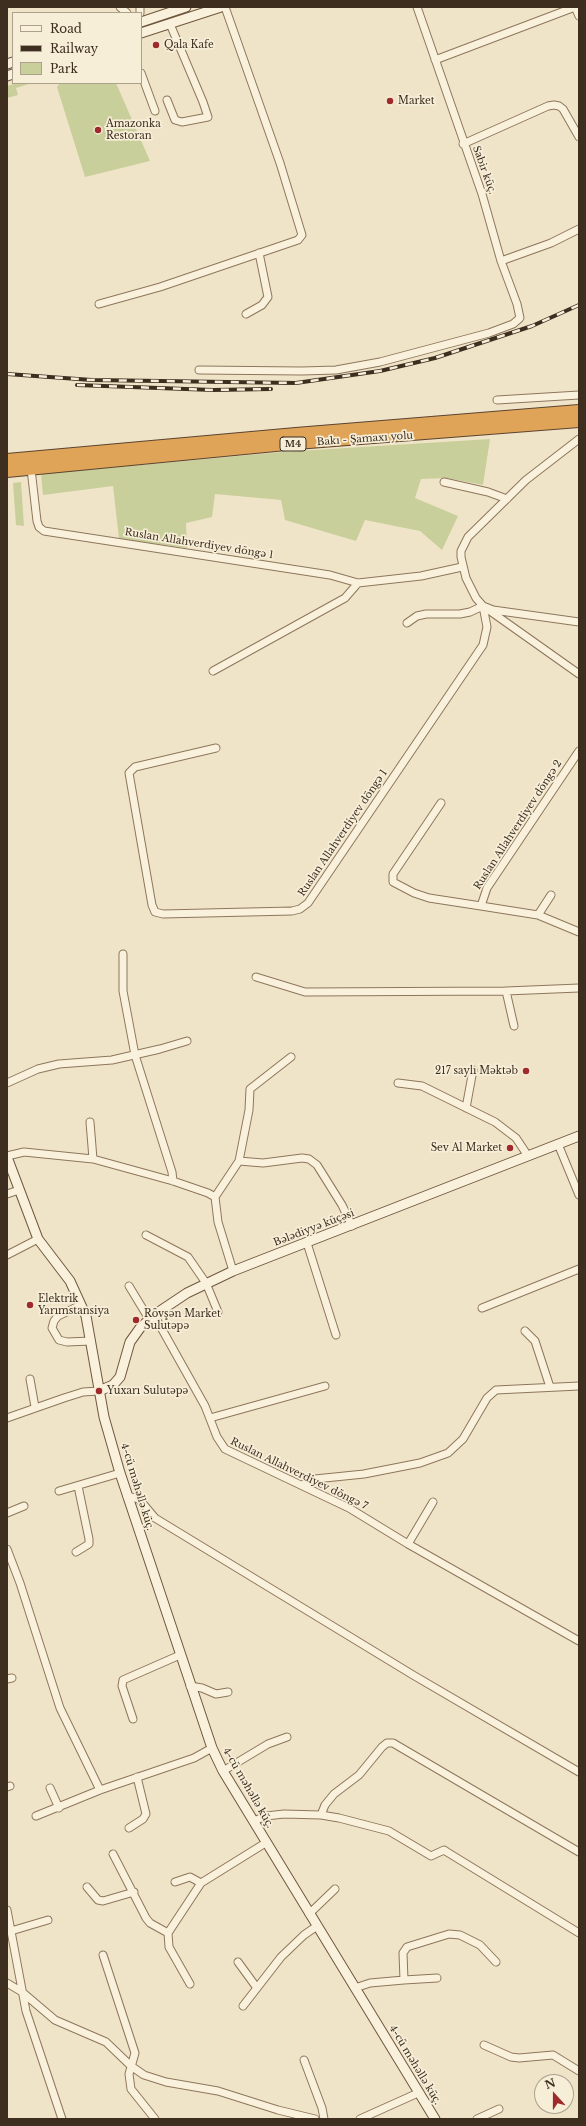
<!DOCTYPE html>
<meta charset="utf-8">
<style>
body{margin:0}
#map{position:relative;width:586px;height:2126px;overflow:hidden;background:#f0e4c8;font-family:"Libre Baskerville",serif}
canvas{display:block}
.frame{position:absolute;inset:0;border:8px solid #3d2e20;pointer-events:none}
.legend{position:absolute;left:12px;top:12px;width:130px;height:72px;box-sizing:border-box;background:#f7eed8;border:1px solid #ada18e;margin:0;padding:5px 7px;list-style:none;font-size:12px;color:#3d2e20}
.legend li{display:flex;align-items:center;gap:8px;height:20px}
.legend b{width:20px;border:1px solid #ada18e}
.north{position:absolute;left:534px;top:2074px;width:40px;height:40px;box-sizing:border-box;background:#f7eed8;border:1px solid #ada18e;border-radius:50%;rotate:339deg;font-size:11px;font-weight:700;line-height:16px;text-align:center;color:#3d2e20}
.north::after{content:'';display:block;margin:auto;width:14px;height:18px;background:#9e2a2b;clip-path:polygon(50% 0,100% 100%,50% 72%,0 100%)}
</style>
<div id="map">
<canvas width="586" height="2126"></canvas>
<div class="frame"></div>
<ul class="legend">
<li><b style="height:5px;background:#faf1dc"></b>Road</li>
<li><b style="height:5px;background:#3d2e20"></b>Railway</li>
<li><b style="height:11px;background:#c9cf9b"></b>Park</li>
</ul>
<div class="north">N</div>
</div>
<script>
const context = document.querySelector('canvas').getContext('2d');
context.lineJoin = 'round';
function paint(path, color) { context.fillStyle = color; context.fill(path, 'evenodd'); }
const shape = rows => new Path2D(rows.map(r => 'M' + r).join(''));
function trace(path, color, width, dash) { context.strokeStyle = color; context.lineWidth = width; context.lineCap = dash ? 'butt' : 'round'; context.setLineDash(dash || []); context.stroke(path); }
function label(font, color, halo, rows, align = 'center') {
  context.font = font + ' "Libre Baskerville",serif'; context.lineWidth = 3.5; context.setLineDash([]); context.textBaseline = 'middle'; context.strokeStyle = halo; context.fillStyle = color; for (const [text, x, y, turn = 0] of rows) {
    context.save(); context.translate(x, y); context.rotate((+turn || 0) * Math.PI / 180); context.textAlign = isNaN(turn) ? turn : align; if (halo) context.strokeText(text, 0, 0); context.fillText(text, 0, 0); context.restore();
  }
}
const green = shape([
 [17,83,32,83,16,88,18,95,7,98,7,86],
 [60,83,116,83,150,161,85,177,57,87],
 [490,439,483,485,447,478,421,479,415,498,458,516,442,550,420,531,365,520,356,541,285,520,281,500,215,494,212,517,186,523,187,548,119,539,113,486,43,495,41,474,282,452],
 [21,482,24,526,16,525,13,483]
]);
const street = shape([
 [120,7,127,13],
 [140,7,140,13],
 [417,7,482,194,501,261,551,243,579,229],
 [575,7,579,16],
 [435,60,575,7],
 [141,73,155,111],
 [167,100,175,120,182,122,208,117,203,102,170,24],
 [463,144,548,106,554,105,559,106,563,109,579,137],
 [99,304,160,287,298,240,302,235,280,163,225,7],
 [246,314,262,305,268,297,259,253],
 [199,370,302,371,336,370,380,362,489,333,513,324,520,318,517,304,501,261],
 [497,400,579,395],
 [579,439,526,480,468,537,461,551,461,557,466,578,476,598,483,606,579,674],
 [31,469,37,521,39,527,44,531,330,575,358,583,421,576,462,567],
 [444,482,488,492,507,499],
 [407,623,417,616,426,614,460,614,470,612,483,606,493,610,579,622],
 [213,671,345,598,358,583],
 [216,748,135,767,129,773,152,905,155,912,163,914,292,911,300,909,308,903,483,645,487,627,483,606],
 [579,751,487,888,481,906,538,915,579,932],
 [441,803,393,874,393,882,414,893,429,898,481,906],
 [538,915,551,895],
 [123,954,123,991,135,1055,172,1172,173,1181],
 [256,977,305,992,506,991,579,988],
 [506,991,514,1026],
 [7,1083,38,1069,59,1064,112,1060,160,1049,187,1041],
 [398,1083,422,1086,495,1122,516,1138,528,1156],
 [466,1108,473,1070],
 [90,1122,93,1159],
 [558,1144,579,1195],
 [7,1156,24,1152,93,1159,173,1181,208,1193,215,1197,218,1222,233,1271],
 [239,1161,263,1163,302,1158,309,1159,317,1165,342,1205,352,1226],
 [7,1194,19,1190],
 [215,1197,239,1161,249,1110,250,1089,291,1057],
 [146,1235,188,1257,206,1283,218,1312],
 [307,1243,336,1335],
 [7,1255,38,1239],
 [129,1286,149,1319],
 [81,1305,58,1316,54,1321,52,1328,59,1340,67,1342,91,1341],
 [482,1308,579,1269],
 [154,1315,205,1406,217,1437,225,1449,349,1508,408,1544,579,1641],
 [525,1331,535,1341,550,1387],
 [30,1379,35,1407],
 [7,1418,64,1398,83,1392,99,1391],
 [210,1418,325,1386],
 [302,1485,315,1479,364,1474,420,1463,448,1453,463,1439,487,1398,496,1390,579,1386],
 [59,1491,120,1473],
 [127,1496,139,1499,155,1518,413,1675,579,1772],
 [7,1513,24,1506],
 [408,1544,433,1502],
 [7,1549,20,1583,60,1708,100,1790],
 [76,1552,89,1544,89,1539,78,1486],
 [7,1679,12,1678],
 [190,1686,202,1688,216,1694,228,1692],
 [133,1719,122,1686,123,1680,180,1655],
 [223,1771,268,1744,287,1737],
 [7,1787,10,1786],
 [50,1788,59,1808],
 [321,1815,325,1805,334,1794,359,1775,382,1747,387,1743,393,1743,579,1852],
 [36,1816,100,1790,194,1758,212,1748],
 [254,1821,266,1816,284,1814,321,1815,339,1818,389,1831,431,1856,444,1850,447,1852,579,1933],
 [129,1828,143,1819,146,1814,137,1777],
 [113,1854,146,1918,150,1923,168,1933],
 [175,1882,190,1877,201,1883],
 [87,1887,98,1900,103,1901,134,1892],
 [7,1910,26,2011,62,2119],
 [309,1914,335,1889],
 [11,1931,48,1920],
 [103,1955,135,2053,129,2074,131,2089,155,2119],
 [238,1962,257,1988],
 [404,1980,437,1978],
 [7,1983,22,1992,55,2020,106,2042,131,2066,144,2075,166,2082,218,2091,278,2110,315,2119],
 [190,1984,169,1947,168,1933,201,1883,267,1842],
 [355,1988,370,1983,404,1980,403,1953,407,1947,449,1934,460,1935,480,1945,496,1962],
 [243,2006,281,1957,304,1935,317,1926],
 [484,2045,511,2057,519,2058,553,2055,579,2071],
 [304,2060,322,2108,324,2119],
 [360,2119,418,2093],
 [477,2119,499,2109]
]);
const secondary = shape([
 [141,22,186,7],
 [141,33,221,7],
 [7,64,13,62],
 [7,76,13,74],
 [7,1157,38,1239,70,1281,86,1316,104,1417,120,1473,212,1748,223,1771,435,2119],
 [99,1391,113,1385,120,1377,130,1342,140,1328,154,1315,187,1293,233,1271,579,1136]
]);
const highway = shape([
 [7,460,296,434,579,411],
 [7,471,296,443,579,421]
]);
const rail = shape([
 [7,374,92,380,296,383,380,371,435,358,532,326,579,305],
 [77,385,213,390,271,389]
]);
const markers = [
 [156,45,4,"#9e2a2b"],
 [390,101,4,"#9e2a2b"],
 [98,130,4,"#9e2a2b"],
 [526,1071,4,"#9e2a2b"],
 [510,1148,4,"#9e2a2b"],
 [30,1305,4,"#9e2a2b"],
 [136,1320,4,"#9e2a2b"],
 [99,1391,4,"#9e2a2b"]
];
const shields = [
 [293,444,26]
];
const shieldNames = [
 ["M4",293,444]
];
const poiNames = [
 ["Qala Kafe",164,45],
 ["Market",398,101],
 ["Amazonka",106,124],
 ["Restoran",106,136],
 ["217 saylı Məktəb",518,1071,"right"],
 ["Sev Al Market",502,1148,"right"],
 ["Elektrik",38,1299],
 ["Yarımstansiya",38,1311],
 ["Rövşən Market",144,1314],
 ["Sulutəpə",144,1326],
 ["Yuxarı Sulutəpə",107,1391]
];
const streetNames = [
 ["Sabir küç.",484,170,70],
 ["Bakı - Şamaxı yolu",365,439,-4],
 ["Ruslan Allahverdiyev döngə 1",199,544,9],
 ["Ruslan Allahverdiyev döngə 2",518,825,-57],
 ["Ruslan Allahverdiyev döngə 1",343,833,-56],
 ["Bələdiyyə küçəsi",314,1228,-21],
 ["Ruslan Allahverdiyev döngə 7",299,1474,26],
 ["4-cü məhəllə küç.",137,1487,73],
 ["4-cü məhəllə küç.",248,1788,60],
 ["4-cü məhəllə küç.",415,2065,59]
];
paint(green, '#c9cf9b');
trace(street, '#8d765c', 9);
trace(secondary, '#6f573f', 11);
trace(highway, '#5b4430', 14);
trace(street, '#faf1dc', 7);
trace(secondary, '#faf1dc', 9);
trace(highway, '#e0a458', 12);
trace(rail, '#3d2e20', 4);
trace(rail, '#f7eed8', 2.5, [8]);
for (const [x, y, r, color] of markers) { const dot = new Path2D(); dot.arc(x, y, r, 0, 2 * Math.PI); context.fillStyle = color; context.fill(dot); trace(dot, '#f7eed8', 1.5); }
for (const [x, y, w] of shields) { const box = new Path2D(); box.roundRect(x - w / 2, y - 7, w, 14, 3); context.fillStyle = '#f7eed8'; context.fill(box); trace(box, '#3d2e20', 1); }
label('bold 9px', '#3d2e20', null, shieldNames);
label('10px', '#3d2e20', '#f7eed8', poiNames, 'left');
label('10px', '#3d2e20', '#f7eed8', streetNames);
</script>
